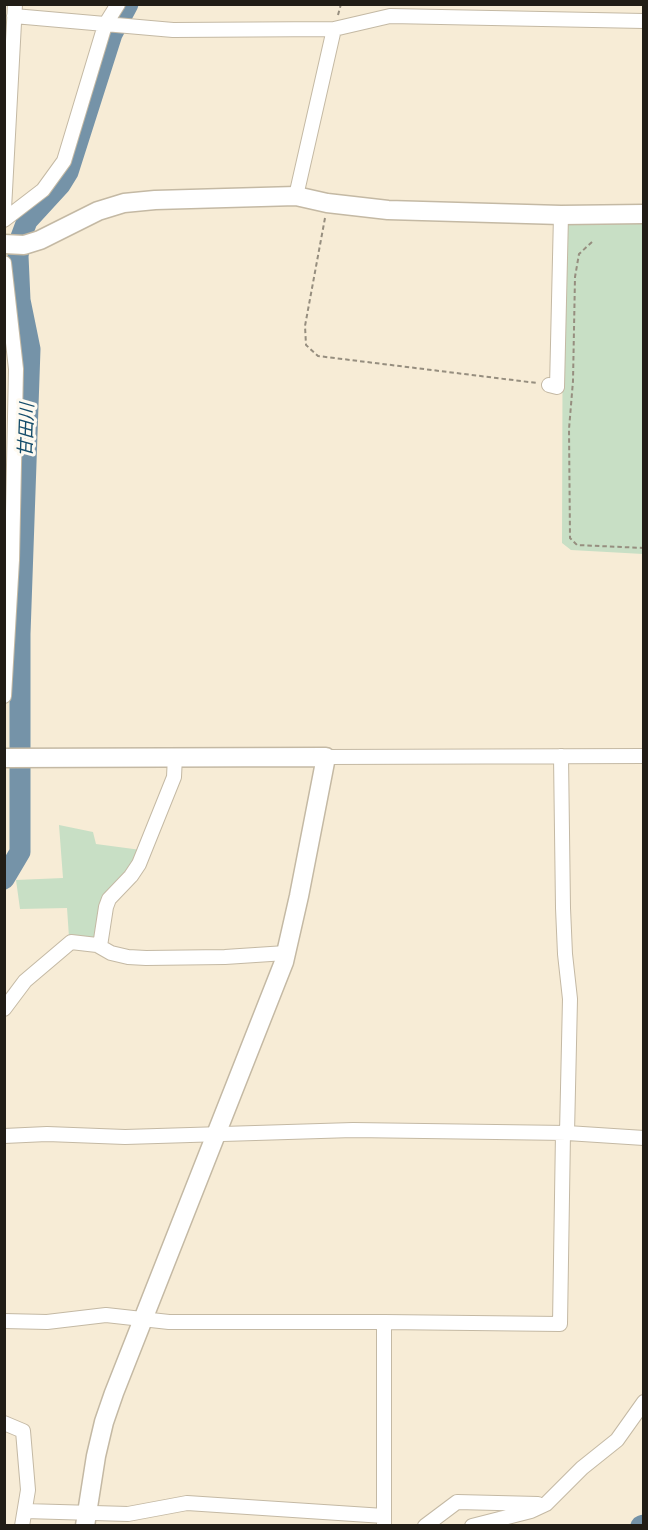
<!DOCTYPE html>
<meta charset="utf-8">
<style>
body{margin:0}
#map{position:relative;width:648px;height:1530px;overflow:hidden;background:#f7ecd6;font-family:"Work Sans",sans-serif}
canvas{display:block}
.frame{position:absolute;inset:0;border:6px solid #211d16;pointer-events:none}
</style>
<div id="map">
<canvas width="648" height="1530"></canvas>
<div class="frame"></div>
</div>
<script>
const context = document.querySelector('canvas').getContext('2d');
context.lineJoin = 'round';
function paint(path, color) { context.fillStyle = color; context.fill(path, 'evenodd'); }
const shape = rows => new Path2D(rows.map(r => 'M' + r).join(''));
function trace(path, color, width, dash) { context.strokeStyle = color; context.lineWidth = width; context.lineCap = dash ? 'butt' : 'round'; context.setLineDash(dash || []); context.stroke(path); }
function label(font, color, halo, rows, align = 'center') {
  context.font = font + ' "Work Sans","Noto Sans JP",sans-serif'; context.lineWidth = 6; context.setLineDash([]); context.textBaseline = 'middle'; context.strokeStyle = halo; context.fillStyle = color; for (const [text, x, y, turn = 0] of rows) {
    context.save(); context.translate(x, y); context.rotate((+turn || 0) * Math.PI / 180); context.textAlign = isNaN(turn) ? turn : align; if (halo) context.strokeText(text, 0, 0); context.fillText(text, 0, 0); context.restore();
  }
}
const green = shape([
 [643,218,643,554,571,550,562,543,563,219],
 [59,825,93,832,96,844,141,850,96,939,69,937,67,908,20,909,16,880,63,878]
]);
const river = shape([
 [4,879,20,852,20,634,30,349,20,300,18,256,21,237,27,221,60,185,68,172,112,34,128,4],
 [641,1526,644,1525]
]);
const path = shape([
 [338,15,341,4],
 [325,218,305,326,306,345,318,356,537,383],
 [592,242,579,254,575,277,573,381,569,429,570,538,577,545,644,548]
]);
const street = shape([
 [14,16,173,30,334,29,390,16,644,21],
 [296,196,334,29],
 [4,209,15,4],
 [4,220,43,190,64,161,105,25,118,4],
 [4,263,16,369,12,560,4,696],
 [549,385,557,387,561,215],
 [561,756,563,908,565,954,570,999,567,1133],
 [326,757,644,756],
 [100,946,106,907,109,899,131,876,139,864,174,777,175,756],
 [4,1009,25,981,71,942,97,945,111,953,128,957,146,958,225,957,286,953],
 [4,1136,47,1134,125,1137,353,1130,567,1133,644,1138],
 [4,1321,47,1322,106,1315,169,1322,384,1322,560,1324,563,1133],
 [384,1322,384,1526],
 [4,1423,23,1431,28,1490,22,1526],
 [25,1511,128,1514,187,1503,384,1516],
 [425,1526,457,1502,538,1504],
 [472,1526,531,1511,546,1504,582,1468,617,1440,644,1402]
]);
const secondary = shape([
 [4,244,24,245,40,240,98,211,124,203,155,200,296,196,327,203,388,210,561,215,644,214],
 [4,758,326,757,299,896,284,962,114,1393,104,1422,96,1456,85,1526]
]);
const waterNames = [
 ["甘田川",27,430,-88]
];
paint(green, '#c8dfc5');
trace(river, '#7593a8', 21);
trace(street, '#c4b9a4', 16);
trace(secondary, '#c4b9a4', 21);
trace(path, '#968e7f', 2, [4.5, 3]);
trace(street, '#fff', 14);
trace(secondary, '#fff', 18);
label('italic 18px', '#144c6a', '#fefaf1', waterNames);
</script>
